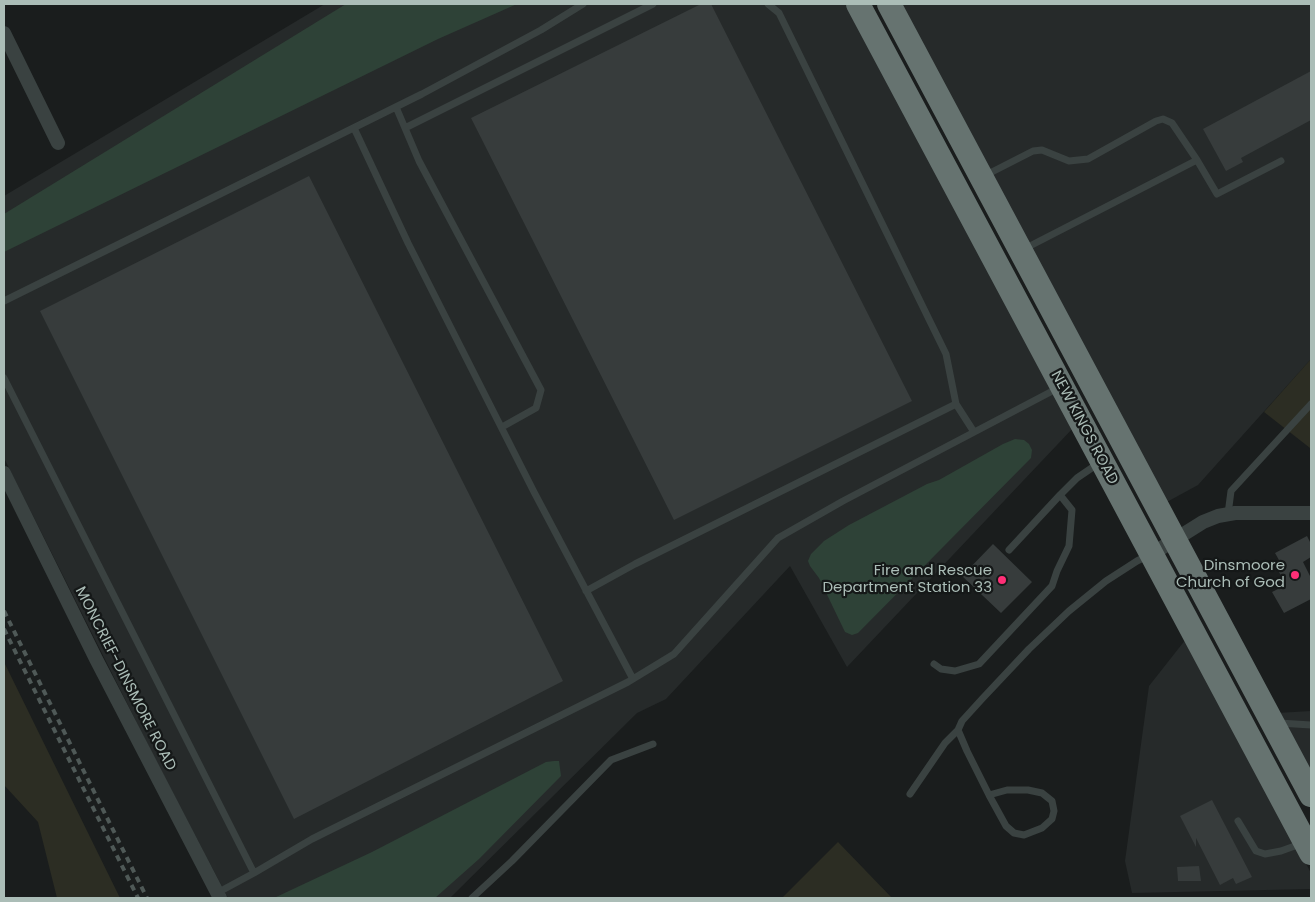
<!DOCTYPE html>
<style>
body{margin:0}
#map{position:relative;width:1315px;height:902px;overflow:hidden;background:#1a1d1d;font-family:Poppins,sans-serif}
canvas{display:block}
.frame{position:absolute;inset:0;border:5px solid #abbdb7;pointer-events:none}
</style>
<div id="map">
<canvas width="1315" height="902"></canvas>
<div class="frame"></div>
</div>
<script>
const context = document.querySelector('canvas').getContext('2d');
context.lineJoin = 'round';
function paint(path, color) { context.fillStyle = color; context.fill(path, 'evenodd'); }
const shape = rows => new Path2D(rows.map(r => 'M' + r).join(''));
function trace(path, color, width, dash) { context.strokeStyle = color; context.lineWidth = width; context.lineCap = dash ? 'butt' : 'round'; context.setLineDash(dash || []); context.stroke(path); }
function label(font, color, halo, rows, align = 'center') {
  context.font = font + ' Poppins,sans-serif'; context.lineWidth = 4.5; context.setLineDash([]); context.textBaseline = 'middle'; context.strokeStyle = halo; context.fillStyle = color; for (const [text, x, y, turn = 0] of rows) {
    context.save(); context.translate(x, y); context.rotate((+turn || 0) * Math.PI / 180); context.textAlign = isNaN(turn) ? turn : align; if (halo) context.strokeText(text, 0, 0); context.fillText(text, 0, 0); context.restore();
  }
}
const built = shape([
 [325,4,848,4,1074,427,847,667,790,566,666,699,637,713,450,898,228,898,152,753,4,458,4,196],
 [899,4,1311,4,1311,359,1198,485,1165,503],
 [1186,639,1311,873,1311,889,1132,893,1125,861,1149,686],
 [1311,711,1311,776,1277,713]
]);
const green = shape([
 [1311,359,1311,468,1310,448,1264,412],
 [4,662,120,898,57,898,38,822,4,785],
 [838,842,892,898,782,898]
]);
const water = shape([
 [346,4,517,4,438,39,4,252,4,214],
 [1015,439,1024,440,1029,444,1032,450,1031,458,858,633,852,635,845,632,819,578,810,566,808,561,811,554,824,541,849,525,927,484,939,480,1003,444],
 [554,761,559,761,561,776,479,859,435,898,274,898,372,852,546,762]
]);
const building = shape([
 [701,4,711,4,912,401,674,520,471,118],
 [1311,71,1311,120,1241,158,1243,162,1226,171,1203,129],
 [309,176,563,681,294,819,40,311],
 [1307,536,1311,544,1311,557,1303,562,1311,578,1311,599,1284,613,1272,592,1286,585,1279,572,1284,569,1275,553],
 [993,544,1032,582,1001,613,962,576],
 [1212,800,1252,877,1236,884,1233,878,1220,885,1196,838,1196,847,1180,816],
 [1199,866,1201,881,1178,881,1177,867]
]);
const lane = shape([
 [768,4,779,13,946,354,956,404,974,432],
 [396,107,419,161,541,390,536,408,502,427],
 [354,128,408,243,534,492,633,679],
 [405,128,653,4],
 [984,176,1033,151,1042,150,1069,161,1088,159,1156,121,1163,119,1172,123,1197,160],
 [1024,249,1197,160,1217,194,1281,161],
 [4,301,422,94,541,30,583,4],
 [4,378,254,873,217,893],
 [1228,514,1231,491,1311,404],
 [1009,550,1060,495],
 [586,591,635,564,956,404],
 [934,664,941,669,955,671,979,664,1052,586,1057,571,1069,546,1072,510,1060,495,1077,478,1099,463],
 [1279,723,1311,725],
 [910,794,945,743,958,730],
 [989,795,1007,790,1028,790,1042,793,1052,801,1054,811,1052,819,1042,828,1024,835,1014,833,1006,826,989,795,967,751,958,730,962,721,982,699,1029,649,1069,611,1106,581,1137,561,1149,555],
 [1238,821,1256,851,1265,854,1281,851,1303,843],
 [254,873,312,839,628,682,674,654,778,538,843,501,1060,387],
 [472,898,512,861,611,760,653,744]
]);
const street = shape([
 [4,33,58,143],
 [4,473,96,659,220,898],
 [1152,554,1203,522,1218,516,1235,513,1311,513]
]);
const highway = shape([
 [858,4,1311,853],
 [889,4,1311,795]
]);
const rail = shape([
 [4,611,147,898],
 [4,629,138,898]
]);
const markers = [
 [1295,575,5,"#ff2f77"],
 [1002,580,5,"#ff2f77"]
];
const streetNames = [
 ["NEW KINGS ROAD",1084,428,62],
 ["MONCRIEF-DINSMORE ROAD",125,679,63]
];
const poiNames = [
 ["Dinsmoore",1285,566],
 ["Church of God",1285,583],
 ["Fire and Rescue",992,571],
 ["Department Station 33",992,588]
];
paint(built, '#262a2a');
paint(green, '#2c2d23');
paint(water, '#2e4237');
paint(building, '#373c3c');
trace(lane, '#3a4241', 7);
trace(street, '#3a4241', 14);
trace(highway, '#667370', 24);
trace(rail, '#4f5957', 4, [6, 5]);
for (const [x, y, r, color] of markers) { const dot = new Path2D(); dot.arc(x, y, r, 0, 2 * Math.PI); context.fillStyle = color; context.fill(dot); trace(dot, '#151818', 2); }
label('15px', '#abbdb7', '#151818', streetNames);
label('15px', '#abbdb7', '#151818', poiNames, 'right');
</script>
